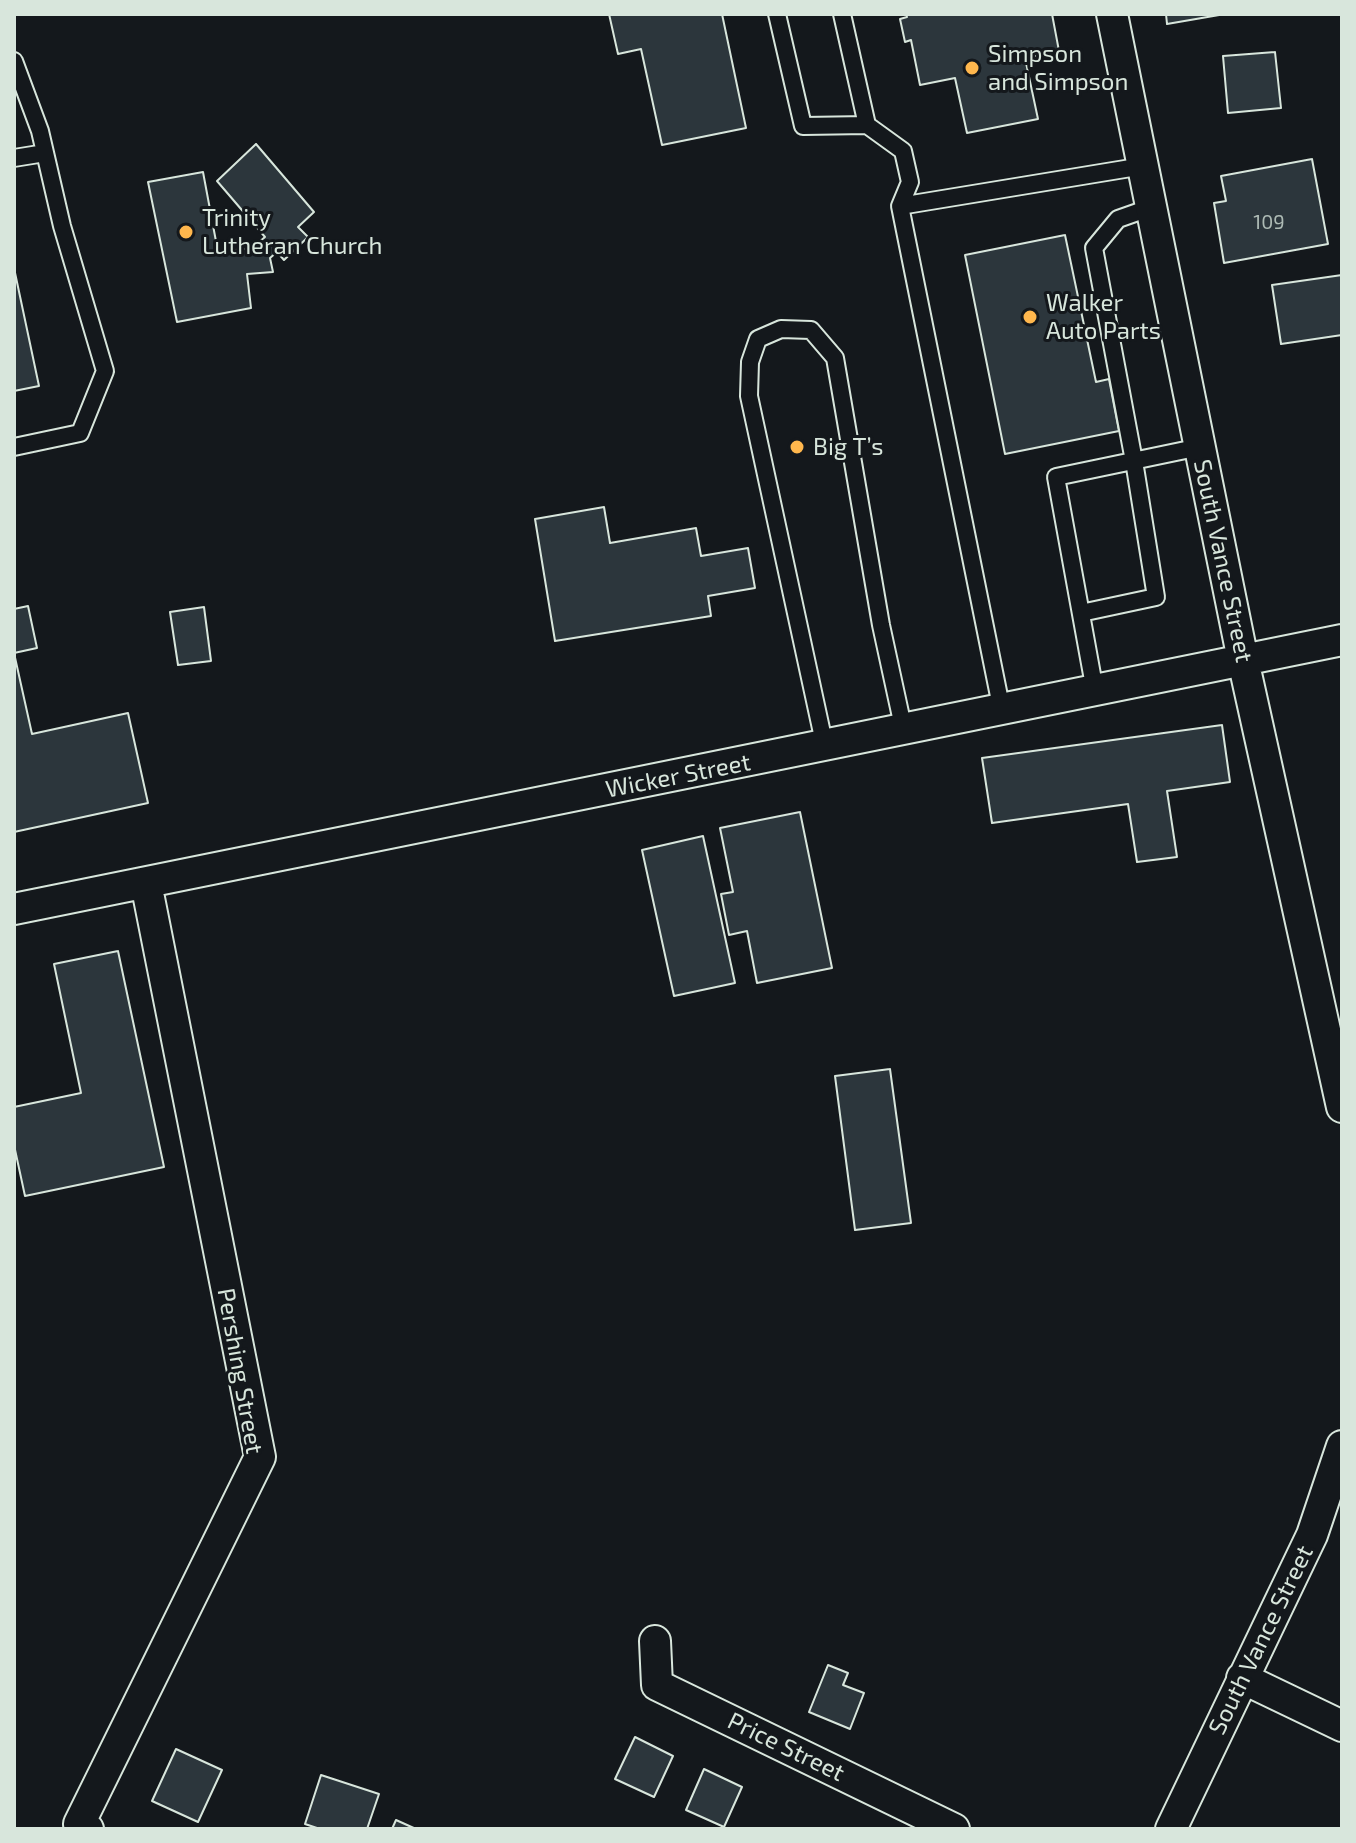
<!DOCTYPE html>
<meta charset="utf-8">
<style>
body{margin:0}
#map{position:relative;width:1356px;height:1843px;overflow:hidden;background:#14181c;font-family:"Exo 2",sans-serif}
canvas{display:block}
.frame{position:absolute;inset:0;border:16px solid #d8e6dc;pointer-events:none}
</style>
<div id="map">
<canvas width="1356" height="1843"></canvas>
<div class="frame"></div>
</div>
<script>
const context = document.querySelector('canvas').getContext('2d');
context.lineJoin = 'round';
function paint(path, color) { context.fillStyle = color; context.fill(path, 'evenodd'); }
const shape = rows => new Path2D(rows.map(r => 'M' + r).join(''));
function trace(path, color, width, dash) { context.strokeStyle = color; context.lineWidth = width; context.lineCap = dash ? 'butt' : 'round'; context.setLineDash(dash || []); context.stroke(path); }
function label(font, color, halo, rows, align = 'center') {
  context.font = font + ' "Exo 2",sans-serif'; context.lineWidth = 6; context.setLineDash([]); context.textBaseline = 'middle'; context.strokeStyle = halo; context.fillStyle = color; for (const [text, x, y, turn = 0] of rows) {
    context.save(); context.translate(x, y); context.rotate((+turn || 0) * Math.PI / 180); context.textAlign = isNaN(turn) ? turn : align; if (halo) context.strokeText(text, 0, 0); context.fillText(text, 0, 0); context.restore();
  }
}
const building = shape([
 [609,14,722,14,746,128,662,145,641,49,618,54,609,14],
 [906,14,1052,14,1059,51,1025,58,1038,119,967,133,955,78,920,85,911,40,905,42,900,19,907,17,906,14],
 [1166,14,1225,14,1167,24,1166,14],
 [1275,52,1281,108,1228,113,1223,56,1275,52],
 [256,144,314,212,298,227,308,237,284,260,277,252,270,258,273,272,247,274,251,308,177,322,148,182,203,172,218,252,252,248,265,237,217,181,256,144],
 [1312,159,1328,244,1224,263,1214,203,1226,201,1221,176,1312,159],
 [1065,235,1096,382,1109,379,1119,431,1005,454,965,255,1065,235],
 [14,268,39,386,14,391,14,268],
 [1342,275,1342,335,1281,344,1272,285,1342,275],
 [604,507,610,543,696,528,701,556,748,548,755,588,708,596,711,616,555,641,535,519,604,507],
 [28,606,37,648,14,653,32,734,128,713,148,803,14,832,14,609,28,606],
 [204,607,211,661,178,665,170,612,204,607],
 [1222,725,1230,782,1167,791,1177,857,1137,862,1128,804,992,823,982,758,1222,725],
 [800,812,832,968,757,983,747,931,729,935,721,894,733,892,720,828,800,812],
 [703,836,735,983,674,996,642,850,703,836],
 [118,951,164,1167,25,1196,14,1145,14,1107,81,1093,54,964,118,951],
 [890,1069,911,1223,855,1230,835,1076,890,1069],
 [828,1665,848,1673,843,1685,864,1693,850,1729,809,1712,828,1665],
 [635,1737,673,1756,654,1797,615,1779,635,1737],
 [176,1749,222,1770,198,1822,152,1801,176,1749],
 [704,1769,742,1787,724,1827,686,1810,704,1769],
 [321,1775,379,1794,367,1829,320,1829,305,1824,321,1775],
 [396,1820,416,1829,392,1829,396,1820]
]);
const lane = shape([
 [777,14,803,126,867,125],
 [842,14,867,125,903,151,910,182,900,206,1002,711],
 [14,61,40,131,62,226,105,371,80,433,14,447],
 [14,158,45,153],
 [900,206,1143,166],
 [1081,613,1156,597,1134,461,1094,248,1118,219,1152,207],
 [1095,691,1056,477,1200,447],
 [825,747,749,396,750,362,758,339,781,329,811,330,835,358,881,625,904,731]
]);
const street = shape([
 [1112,14,1243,660,1342,1107],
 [14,909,1342,640],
 [655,1641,657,1685,954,1829],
 [1242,1678,1342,1726],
 [88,1829,79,1824,260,1457,146,883],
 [1171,1829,1312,1535,1342,1446]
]);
const markers = [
 [972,68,8,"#ffb74d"],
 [186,232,8,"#ffb74d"],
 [1030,317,8,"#ffb74d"],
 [797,447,8,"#ffb74d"]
];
const numberNames = [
 ["109",1269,222]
];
const poiNames = [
 ["Simpson",988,54],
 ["and Simpson",988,82],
 ["Trinity",202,218],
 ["Lutheran Church",202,246],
 ["Walker",1046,303],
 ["Auto Parts",1046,331],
 ["Big T’s",813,447]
];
const streetNames = [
 ["South Vance Street",1223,561,78],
 ["Wicker Street",678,776,-11],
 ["Pershing Street",240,1371,80],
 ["South Vance Street",1261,1640,-64],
 ["Price Street",786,1747,26]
];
paint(building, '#2c363c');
trace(building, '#d8e6dc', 2);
trace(lane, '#d8e6dc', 20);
trace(street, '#d8e6dc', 34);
trace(lane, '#14181c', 16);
trace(street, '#14181c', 30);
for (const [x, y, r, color] of markers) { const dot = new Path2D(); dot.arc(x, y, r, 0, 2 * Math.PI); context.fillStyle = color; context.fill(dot); trace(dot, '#14181c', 3); }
label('20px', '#adbab4', null, numberNames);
label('24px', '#d8e6dc', '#14181c', poiNames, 'left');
label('24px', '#d8e6dc', '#14181c', streetNames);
</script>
